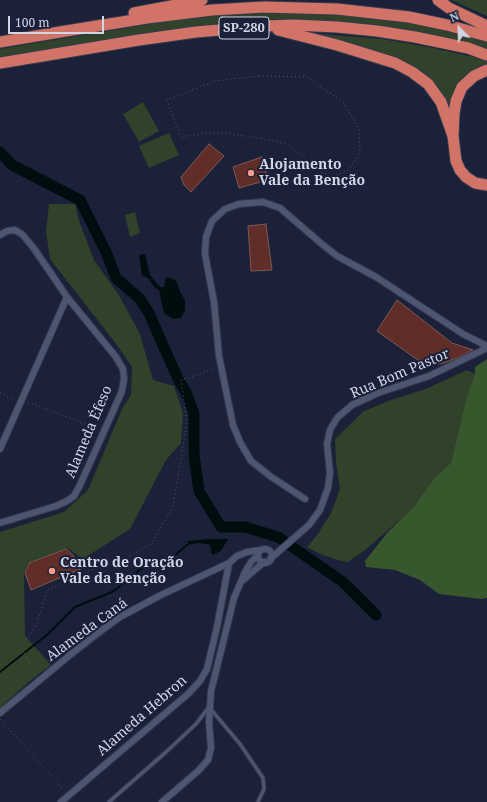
<!DOCTYPE html>
<meta charset="utf-8">
<style>
body{margin:0}
#map{position:relative;width:487px;height:802px;overflow:hidden;background:#1a2139;font-family:"Noto Serif",serif}
canvas{display:block}
.north{position:absolute;left:439px;top:8px;width:40px;height:40px;-webkit-text-stroke:3px #1a2139;paint-order:stroke;rotate:337deg;font-size:11px;font-weight:700;line-height:16px;text-align:center;color:#d0d6e6}
.north::after{content:'';display:block;margin:auto;width:14px;height:18px;background:#d0d6e6;clip-path:polygon(50% 0,100% 100%,50% 72%,0 100%)}
.scale{position:absolute;left:8px;top:16px;width:96px;height:18px;box-sizing:border-box;border:2px solid #d0d6e6;border-top:0;padding-left:5px;font-size:12px;line-height:14px;white-space:nowrap;color:#d0d6e6;-webkit-text-stroke:3px #1a2139;paint-order:stroke}
</style>
<div id="map">
<canvas width="487" height="802"></canvas>
<div class="north">N</div>
<div class="scale">100 m</div>
</div>
<script>
const context = document.querySelector('canvas').getContext('2d');
context.lineJoin = 'round';
function paint(path, color) { context.fillStyle = color; context.fill(path, 'evenodd'); }
const shape = rows => new Path2D(rows.map(r => 'M' + r).join(''));
function trace(path, color, width, dash) { context.strokeStyle = color; context.lineWidth = width; context.lineCap = dash ? 'butt' : 'round'; context.setLineDash(dash || []); context.stroke(path); }
function label(font, color, halo, rows, align = 'center') {
  context.font = font + ' "Noto Serif",serif'; context.lineWidth = 4; context.setLineDash([]); context.textBaseline = 'middle'; context.strokeStyle = halo; context.fillStyle = color; for (const [text, x, y, turn = 0] of rows) {
    context.save(); context.translate(x, y); context.rotate((+turn || 0) * Math.PI / 180); context.textAlign = isNaN(turn) ? turn : align; if (halo) context.strokeText(text, 0, 0); context.fillText(text, 0, 0); context.restore();
  }
}
const green = shape([
 [451,0,487,0,487,16],
 [282,12,336,14,417,24,487,40,487,49,465,43,261,22,211,25,166,31,0,58,0,49,114,30,208,15,236,13],
 [310,33,382,39,429,47,487,60,487,64,483,66,450,115,431,83],
 [143,102,159,131,139,142,123,114],
 [169,133,179,155,149,168,139,146],
 [49,204,75,204,79,221,94,260,119,295,140,334,153,380,174,386,183,413,181,443,166,460,130,529,83,559,67,548,28,563,24,573,25,636,51,665,31,680,0,708,0,532,64,512,88,490,122,409,131,395,132,367,117,345,50,259,46,231],
 [135,212,140,233,130,237,125,215],
 [467,370,475,374,466,402,451,463,411,509,394,525,365,550,348,562,337,560,318,553,307,547,318,534,331,513,340,489,336,462,335,439,364,411,391,400,423,390]
]);
const forest = shape([
 [487,359,487,598,481,599,439,594,420,580,395,570,366,567,365,561,387,533,415,505,435,478,451,463,467,396,475,374,475,367]
]);
const water = shape([
 [145,254,150,275,157,284,161,287,164,287,166,277,173,279,177,282,180,292,185,300,185,310,181,318,173,319,164,313,159,290,155,288,149,279,142,275,139,255],
 [210,539,228,539,221,551,212,555,210,545,206,544,197,543,187,545,188,541]
]);
const stream = shape([
 [0,672,48,634,75,607,112,592,128,580,151,560,168,561,187,545]
]);
const river = shape([
 [0,152,12,165,80,200,107,254,116,278,140,299,149,313,162,343,179,381,186,392,194,414,194,455,199,491,221,527,245,527,278,537,343,582,376,615]
]);
const building = shape([
 [209,144,224,156,191,192,184,185,181,177,209,144],
 [262,157,268,180,239,188,233,167,262,157],
 [266,224,272,270,251,271,248,226,266,224],
 [397,300,452,343,473,350,457,358,441,364,422,363,377,331,397,300],
 [66,549,72,554,83,568,31,590,25,573,29,563,66,549]
]);
const path = shape([
 [259,76,307,77,344,103,359,129,360,152,349,170,331,177,315,169,304,157,288,145,276,141,225,133,206,133,181,137,167,100,215,81,259,76],
 [0,393,14,399],
 [28,402,98,429],
 [35,675,26,656,21,648,37,624,47,590,91,570,121,561,151,544,173,507,187,422,181,380,215,369],
 [0,719,64,790]
]);
const lane = shape([
 [109,802,166,752,196,724,209,707,240,744,263,778,264,789,258,802]
]);
const street = shape([
 [0,235,7,231,15,230,23,235,35,250,67,297,116,357,123,369,124,379,122,391,80,485,74,496,67,501,56,506,0,523],
 [0,449,67,297],
 [305,499,270,476,251,461,240,442,233,425,219,356,214,302,205,254,206,237,212,221,225,209,239,204,263,202,280,208,323,245,337,256,376,277,463,334,487,346],
 '258 556a7 7 0 1 1 14 0a7 7 0 1 1-14 0Z',
 [270,559,309,525,320,510,328,488,330,473,327,444,330,430,337,418,352,405,378,393,429,376,487,348],
 [242,581,264,562],
 [0,713,70,655,102,630,120,617,161,595,229,563,237,556,247,552,261,550],
 [61,802,188,694,200,681,207,669,217,627,229,563],
 [162,802,198,771,208,760,211,748,209,723,211,691,220,655,234,598,245,572,251,562,258,555]
]);
const highway = shape([
 [438,0,449,8,487,26],
 [134,13,202,0],
 [278,30,337,45,395,63,412,72,428,84,441,102,453,136],
 [0,42,66,31,147,18,212,10,264,7,337,9,409,17,447,25,487,36],
 [0,63,139,40,196,32,265,26,294,25,337,27,377,31,415,37,468,48,487,55],
 [487,70,474,76,462,87,456,101,454,114,453,136,456,161,460,170,466,177,475,183,487,185]
]);
const markers = [
 [251,173,4,"#f49e89"],
 [52,571,4,"#f49e89"]
];
const shields = [
 [244,28,50]
];
const shieldNames = [
 ["SP-280",244,28]
];
const poiNames = [
 ["Alojamento",259,165],
 ["Vale da Benção",259,181],
 ["Centro de Oração",60,563],
 ["Vale da Benção",60,579]
];
const streetNames = [
 ["Rua Bom Pastor",400,374,-23],
 ["Alameda Éfeso",89,432,-67],
 ["Alameda Caná",87,630,-36],
 ["Alameda Hebron",142,716,-41]
];
paint(green, '#304229');
paint(forest, '#39572d');
paint(water, '#000d0f');
trace(stream, '#000d0f', 2);
trace(river, '#000d0f', 11);
paint(building, '#602d28');
trace(building, '#7c5955', 1);
trace(lane, '#363a4f', 5);
trace(street, '#363a4f', 8);
trace(highway, '#363a4f', 13);
trace(path, '#51576d', 1, [1, 3]);
trace(lane, '#4d5571', 3);
trace(street, '#4d5571', 6);
trace(highway, '#d17467', 11);
for (const [x, y, r, color] of markers) { const dot = new Path2D(); dot.arc(x, y, r, 0, 2 * Math.PI); context.fillStyle = color; context.fill(dot); trace(dot, '#1a2139', 1.5); }
for (const [x, y, w] of shields) { const box = new Path2D(); box.roundRect(x - w / 2, y - 11, w, 22, 3); context.fillStyle = '#1a2139'; context.fill(box); trace(box, '#d0d6e6', 1); }
label('bold 13px', '#d0d6e6', null, shieldNames);
label('bold 14px', '#d0d6e6', '#1a2139', poiNames, 'left');
label('14px', '#d0d6e6', '#1a2139', streetNames);
</script>
